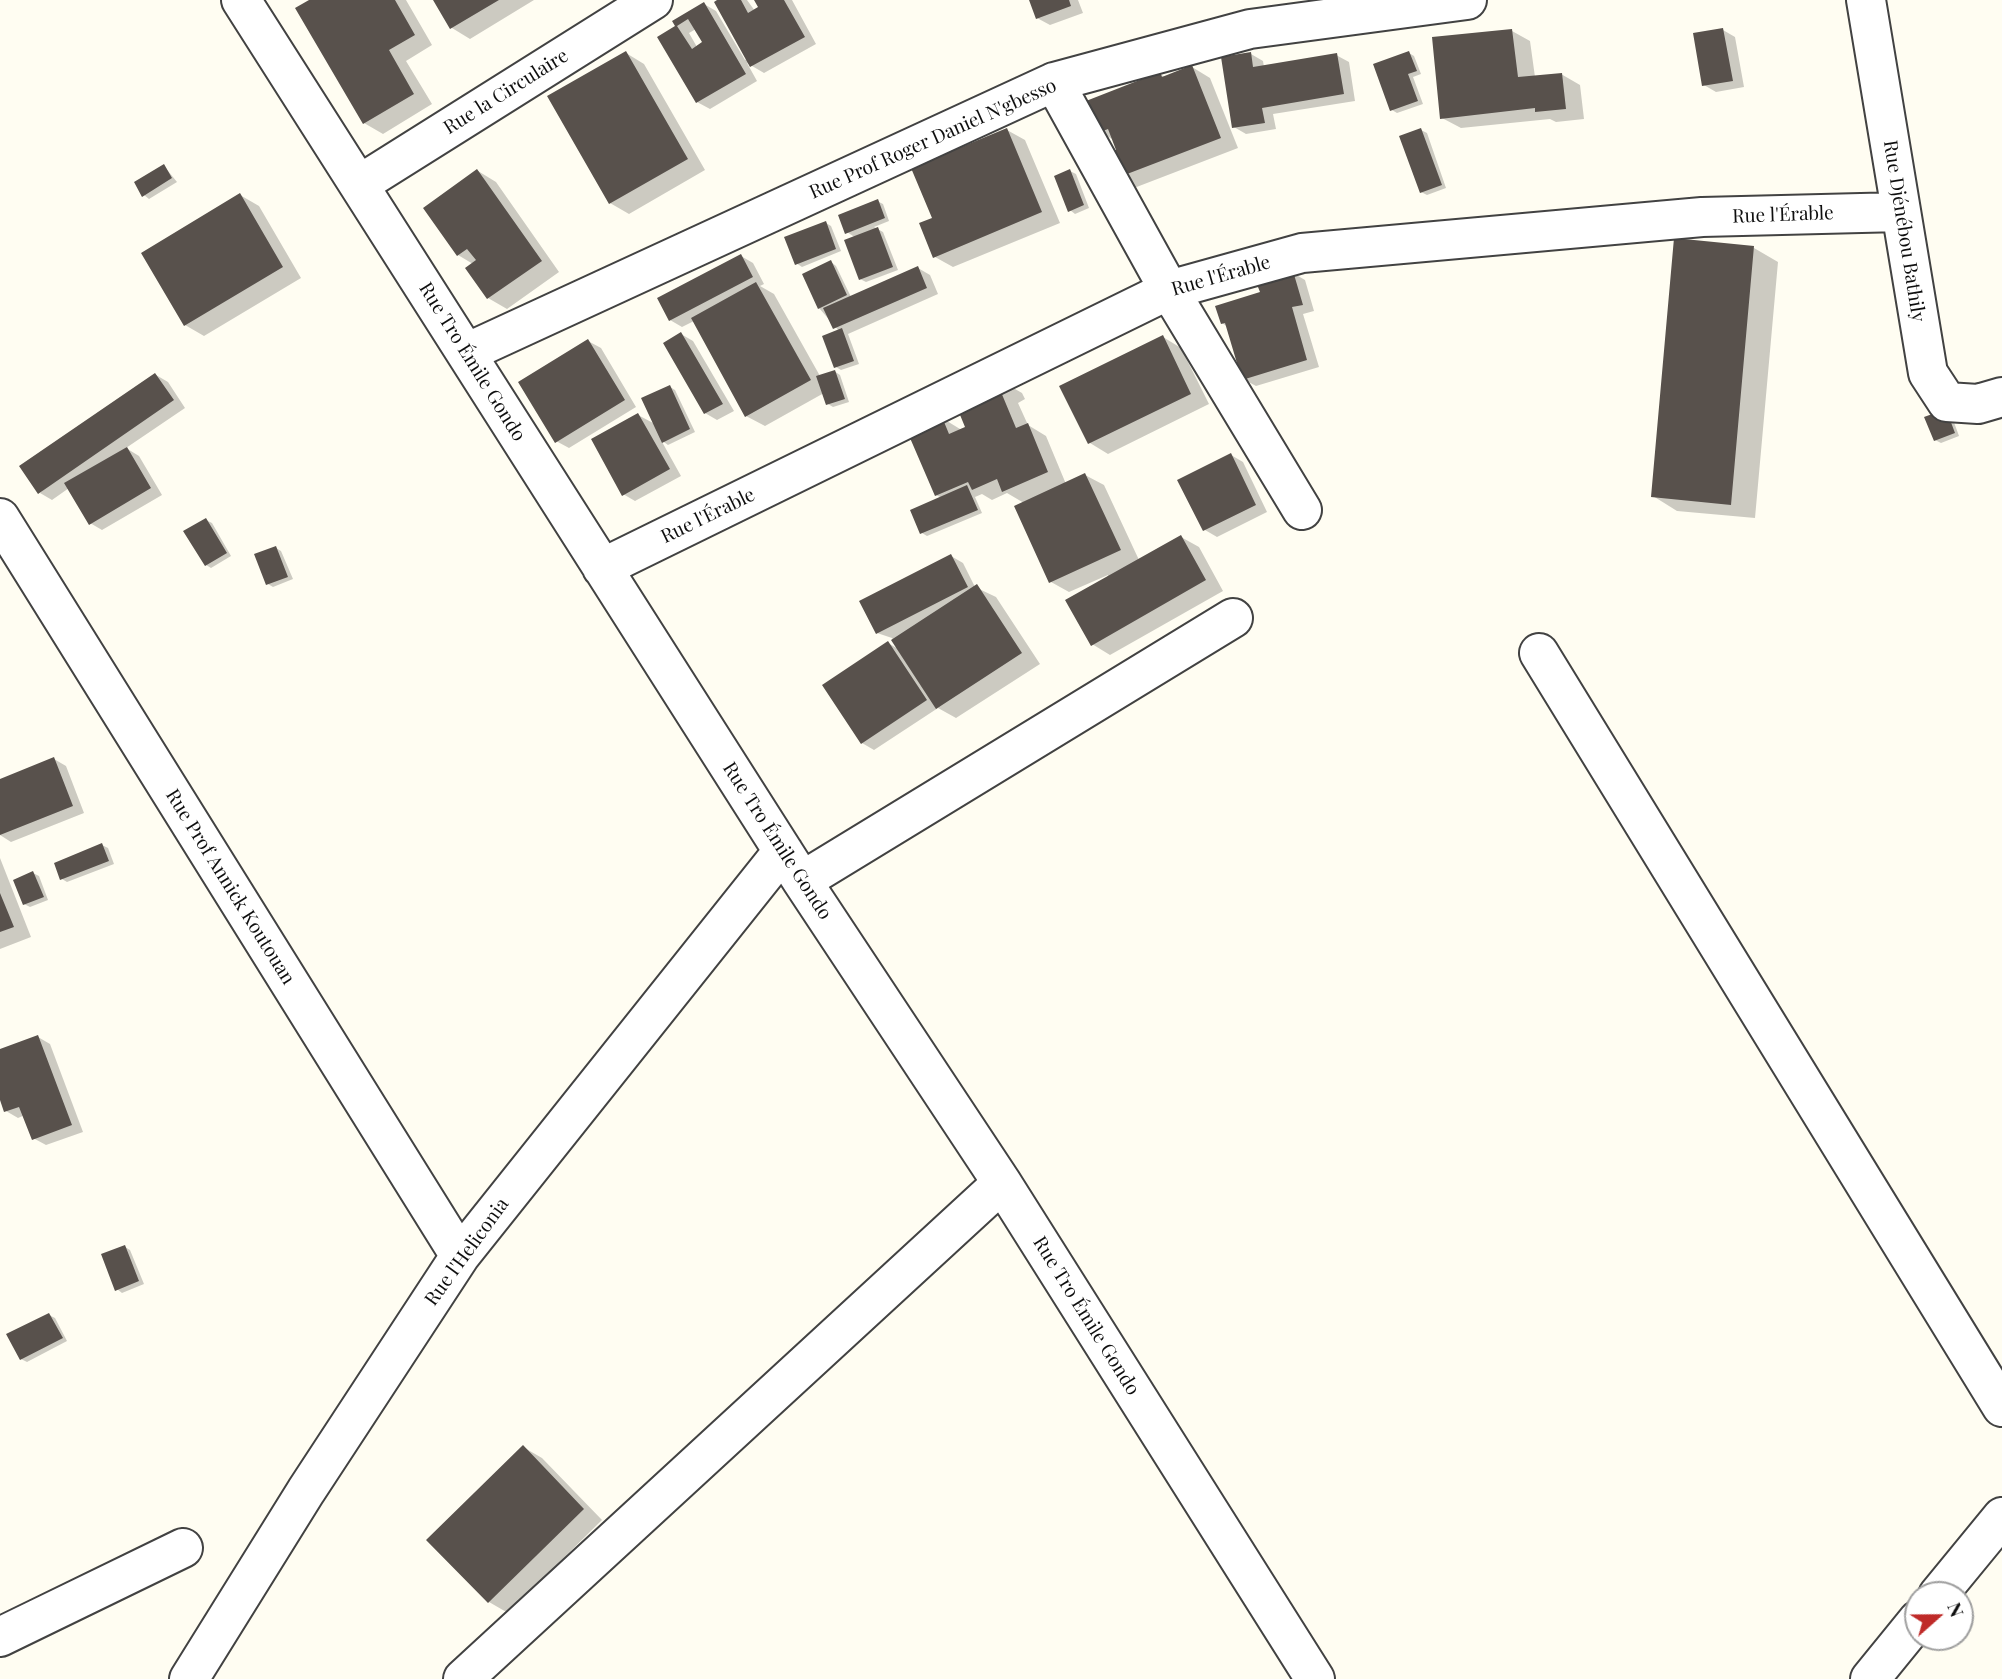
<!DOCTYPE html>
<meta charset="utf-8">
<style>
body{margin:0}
#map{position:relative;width:2002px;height:1679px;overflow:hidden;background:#fffdf2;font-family:"Playfair Display",serif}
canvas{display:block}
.north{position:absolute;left:1904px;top:1581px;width:70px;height:70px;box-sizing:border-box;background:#fff;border:2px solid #9f9f9f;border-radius:50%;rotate:69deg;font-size:19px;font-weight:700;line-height:28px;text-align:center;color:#0f0f0f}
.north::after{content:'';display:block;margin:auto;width:24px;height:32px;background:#bf2a28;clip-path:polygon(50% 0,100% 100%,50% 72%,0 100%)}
</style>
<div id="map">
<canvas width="2002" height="1679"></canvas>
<div class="north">N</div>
</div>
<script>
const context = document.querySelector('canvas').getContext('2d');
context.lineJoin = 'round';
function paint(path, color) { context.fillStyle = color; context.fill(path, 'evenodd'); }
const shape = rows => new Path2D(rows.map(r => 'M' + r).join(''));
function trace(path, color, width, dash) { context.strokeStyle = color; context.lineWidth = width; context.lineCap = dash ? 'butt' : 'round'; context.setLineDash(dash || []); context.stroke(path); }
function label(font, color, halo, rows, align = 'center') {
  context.font = font + ' "Playfair Display",serif'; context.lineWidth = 7; context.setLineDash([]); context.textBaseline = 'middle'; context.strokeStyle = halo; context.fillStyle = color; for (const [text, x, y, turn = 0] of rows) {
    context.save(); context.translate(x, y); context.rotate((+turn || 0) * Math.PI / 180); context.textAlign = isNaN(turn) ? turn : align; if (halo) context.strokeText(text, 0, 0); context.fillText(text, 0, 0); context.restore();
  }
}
const shadow = shape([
 [312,0,406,0,432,45,406,61,432,104,383,134,364,123],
 [435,0,534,0,470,39,452,28],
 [721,0,747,0,755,11,761,8,756,0,792,0,816,44,764,73,747,63,757,81,710,109,697,102,674,22,704,4,716,11,745,60,748,58],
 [696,29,704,42,697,47,689,33],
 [1031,0,1078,0,1083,13,1050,25,1037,18],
 [1723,30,1735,37,1744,87,1716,92,1704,85],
 [1512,31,1530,41,1535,77,1561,74,1580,85,1584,119,1556,122,1550,119,1461,128,1442,118],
 [626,53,644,64,705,170,629,214,610,203],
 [1409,53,1414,56,1421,74,1413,77,1423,104,1397,113,1392,110],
 [1251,54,1263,61,1264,67,1336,55,1349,62,1355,101,1273,114,1276,129,1246,134,1234,127],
 [1192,67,1210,78,1238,148,1134,188,1116,178,1118,151,1114,140,1100,132,1160,74,1166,78],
 [1007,130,1025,140,1060,223,953,267,935,257],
 [1421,130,1427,133,1446,188,1427,195,1421,192],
 [164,166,177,182,149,199,144,195],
 [478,171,496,182,559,272,507,309,488,298,473,264,458,255],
 [1070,171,1076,174,1089,208,1075,214,1070,210],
 [240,195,259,206,301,278,204,336,185,325],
 [877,201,883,204,889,221,874,227,883,232,898,270,866,282,860,279,856,238,847,232],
 [826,223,831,226,841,251,802,267,796,263],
 [1676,240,1754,248,1778,262,1755,518,1677,511,1653,496],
 [741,256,753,263,764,284,760,286,774,294,820,376,834,371,840,375,849,402,833,407,828,404,824,393,765,426,746,416,694,321,682,327,670,320],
 [831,262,836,266,851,297,918,268,930,275,938,294,848,334,859,364,841,370,836,367,839,331,819,308],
 [1293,273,1305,280,1314,311,1303,314,1319,367,1256,386,1243,379,1228,327,1222,323],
 [681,334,693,341,734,411,717,420,705,413],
 [1163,337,1181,348,1209,404,1108,454,1090,443],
 [588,341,601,348,636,407,569,448,556,441],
 [156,375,168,382,185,408,126,448,139,456,162,495,102,530,90,523,69,488,52,500,40,493],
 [1003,382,1022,393,1025,399,1018,403,1028,425,1046,436,1066,484,1085,475,1104,485,1139,560,1181,537,1199,547,1223,591,1110,655,1092,644,1108,575,1069,592,1051,582,1024,503,1007,493,992,500,982,494,975,497,982,513,927,536,922,533,942,498,936,495,942,418,960,429,967,428],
 [670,387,675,390,695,432,668,445,661,440,681,476,635,501,623,494,638,415,655,424],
 [1951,414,1959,436,1941,443,1935,440],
 [1231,455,1243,462,1267,512,1217,537,1205,530],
 [206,520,212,523,231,556,211,568,206,565],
 [276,548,281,551,293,579,273,587,268,584],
 [951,556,963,563,975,587,996,597,1040,664,956,718,938,708,874,750,862,743,888,643,900,650,892,638,877,633],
 [54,759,66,766,84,813,11,842,0,835,0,780],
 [102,845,108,848,114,864,67,882,62,879],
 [0,858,31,937,0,949],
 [33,873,39,876,48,900,30,907,24,904],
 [38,1037,50,1044,83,1132,46,1145,33,1138,25,1115,18,1118,6,1111,0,1095,0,1051],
 [125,1247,130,1250,144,1284,122,1293,117,1289],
 [49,1315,55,1318,67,1341,27,1362,21,1359],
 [523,1447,542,1458,602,1520,508,1613,489,1602]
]);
const building = shape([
 [309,0,395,0,415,35,389,50,414,94,363,124,295,8],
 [433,0,499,0,450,29],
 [717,0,741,0,748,13,758,7,754,0,784,0,805,37,750,67,714,2],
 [1029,0,1069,0,1071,6,1036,19],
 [704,2,746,74,696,103,657,37,675,26,672,21],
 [688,19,702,42,692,49,677,26],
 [1723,28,1733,81,1702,86,1693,33],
 [1512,29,1518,77,1562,73,1566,109,1535,112,1535,108,1440,119,1432,37],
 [626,51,688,159,609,204,547,96],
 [1409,51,1417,71,1408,74,1418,101,1390,111,1373,64],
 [1251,52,1253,67,1337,53,1344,94,1262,108,1265,123,1232,128,1221,57],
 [1192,65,1221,138,1114,179,1105,154,1116,150,1108,129,1098,133,1086,101,1160,72,1162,77],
 [1007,128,1042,212,933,258,919,223,932,218,911,168],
 [1421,128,1442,185,1420,193,1399,136],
 [164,164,172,178,142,197,134,182],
 [477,169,542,261,487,299,465,268,476,260,467,249,457,256,423,208],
 [1070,169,1084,205,1068,212,1054,176],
 [240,193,283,267,184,326,141,253],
 [878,199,885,218,845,234,838,215],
 [826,221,836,249,795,265,784,237],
 [878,227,893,267,859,280,844,240],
 [1674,238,1754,246,1731,505,1651,497],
 [741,254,753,277,669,321,657,298],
 [831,260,847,295,818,309,802,274],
 [918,266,927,288,833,329,823,308],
 [1293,271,1303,305,1292,307,1307,360,1242,380,1225,323,1221,324,1215,306,1260,292,1256,282],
 [756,282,811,380,745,417,691,318],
 [842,328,854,361,834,368,822,336],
 [681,332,723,404,704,414,663,343],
 [1163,335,1191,394,1088,444,1059,386],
 [588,339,625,400,555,443,518,382],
 [835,370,845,399,826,405,816,376],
 [155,373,174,400,38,494,19,466],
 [670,385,690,429,662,443,641,398],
 [1001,392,1016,428,1028,423,1048,472,1002,492,997,479,972,490,968,482,935,496,907,431,942,417,949,434,965,427,958,410],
 [1946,409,1955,433,1934,441,1924,417],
 [638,413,670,469,622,496,591,439],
 [127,447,151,488,89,525,64,483],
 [1231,453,1256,505,1203,531,1177,480],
 [1085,473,1121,550,1049,583,1014,506],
 [967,485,978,510,920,534,910,510],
 [206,518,227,553,205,566,183,531],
 [1181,535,1206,580,1091,646,1065,600],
 [276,546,288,577,266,585,254,554],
 [951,554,968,587,876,634,859,601],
 [977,584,1022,653,936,709,891,640],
 [888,641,927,700,861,744,822,685],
 [54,757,73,806,0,835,0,779],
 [102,843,109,861,60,880,54,863],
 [33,871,44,897,23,905,13,880],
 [0,893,14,927,0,932],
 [38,1035,72,1125,32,1140,19,1107,4,1112,0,1100,0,1049],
 [125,1245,139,1281,115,1291,101,1254],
 [49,1313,63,1338,20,1360,6,1334],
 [523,1445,584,1509,488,1603,426,1540]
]);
const minor = shape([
 [241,0,802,881,1002,1183,1315,1679],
 [1866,0,1928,373,1947,402,1978,404,2002,397],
 [1054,82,1169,290,1302,510],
 [360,184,653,0],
 [466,353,1054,82,1250,29,1467,0],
 [0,518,460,1256],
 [602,568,1169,290,1302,253,1702,217,1901,212],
 [1539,653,2002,1407],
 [802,881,1233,618],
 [1938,1595,2002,1517],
 [0,1637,183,1548],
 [189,1679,306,1491,460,1256,783,851],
 [463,1679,1002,1183],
 [1870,1679,1918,1620]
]);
const streetNames = [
 ["Rue la Circulaire",506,92,-32],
 ["Rue Prof Roger Daniel N'gbesso",933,139,-24],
 ["Rue l'Érable",1783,215,-2],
 ["Rue Djénébou Bathily",1904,231,81],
 ["Rue l'Érable",1221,276,-16],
 ["Rue Tro Émile Gondo",472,362,58],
 ["Rue l'Érable",708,516,-26],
 ["Rue Tro Émile Gondo",777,841,57],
 ["Rue Prof Annick Koutouan",230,887,58],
 ["Rue l'Heliconia",467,1252,-54],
 ["Rue Tro Émile Gondo",1086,1316,58]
];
paint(shadow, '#0003');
paint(building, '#58514c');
trace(minor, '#424242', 42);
trace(minor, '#fff', 38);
label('19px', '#0f0f0f', '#fff', streetNames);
</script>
